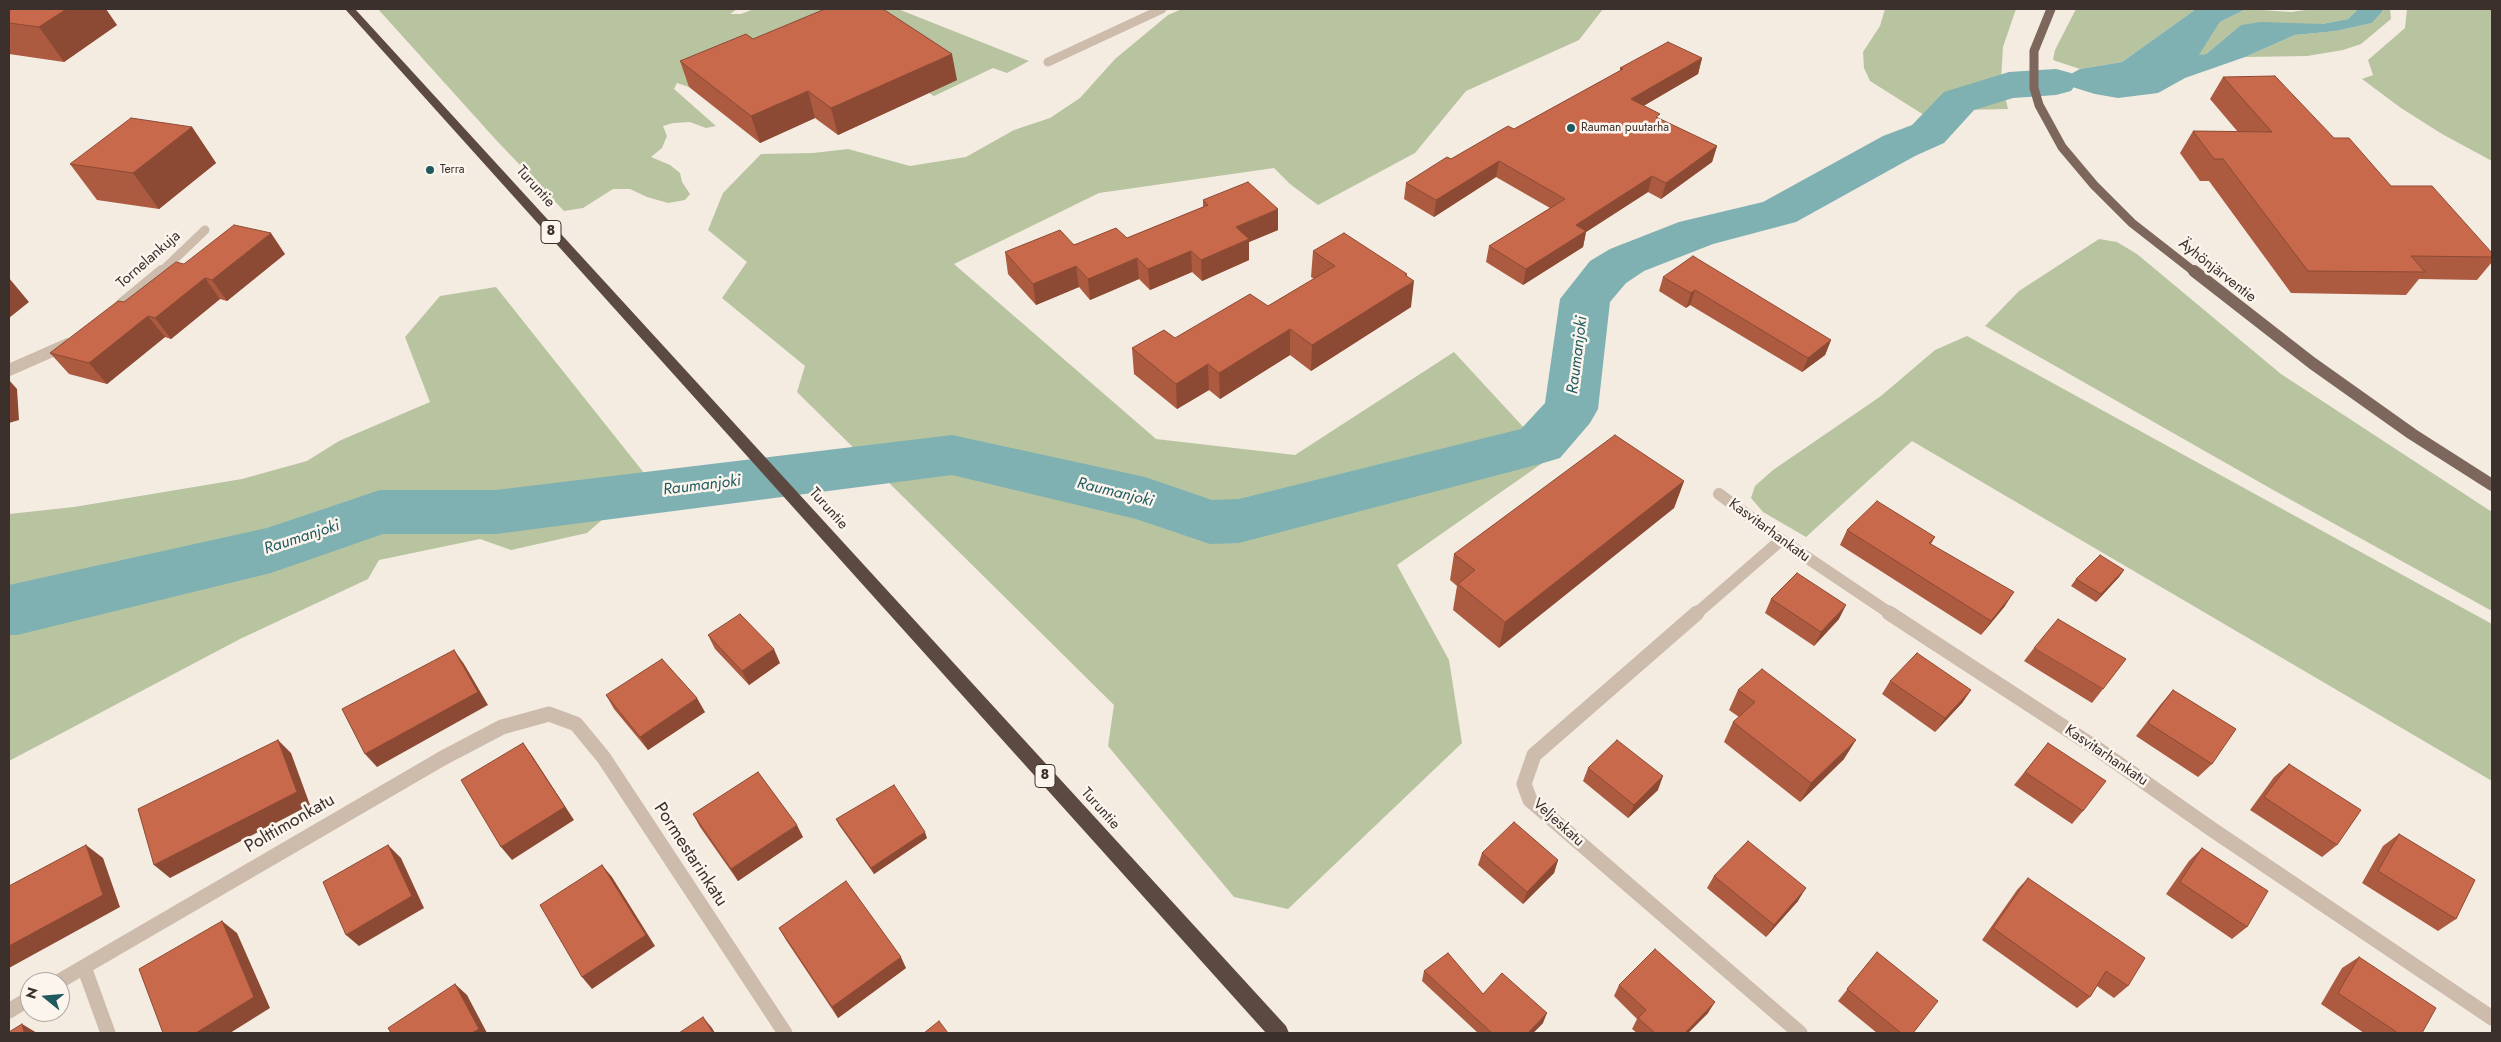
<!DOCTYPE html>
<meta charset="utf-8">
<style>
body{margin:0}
#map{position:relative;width:2501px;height:1042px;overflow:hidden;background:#f4ebe1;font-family:Jost,sans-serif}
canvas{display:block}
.frame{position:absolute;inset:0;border:10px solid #3b302b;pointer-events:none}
.north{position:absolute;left:20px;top:972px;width:50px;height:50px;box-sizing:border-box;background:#fbf5ee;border:1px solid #aea6a0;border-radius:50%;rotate:287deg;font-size:14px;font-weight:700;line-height:20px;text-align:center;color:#3b302b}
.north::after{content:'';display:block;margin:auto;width:18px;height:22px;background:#1f5a5e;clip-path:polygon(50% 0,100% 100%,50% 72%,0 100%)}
</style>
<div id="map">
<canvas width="2501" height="1042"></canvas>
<div class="frame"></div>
<div class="north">N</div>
</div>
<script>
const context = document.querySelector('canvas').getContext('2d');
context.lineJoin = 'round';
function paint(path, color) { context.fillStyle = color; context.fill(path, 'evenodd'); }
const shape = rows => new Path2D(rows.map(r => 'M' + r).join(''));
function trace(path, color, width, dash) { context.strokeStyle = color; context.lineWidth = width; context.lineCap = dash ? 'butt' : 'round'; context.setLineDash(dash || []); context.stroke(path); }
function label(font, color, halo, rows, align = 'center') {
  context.font = font + ' Jost,sans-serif'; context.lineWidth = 5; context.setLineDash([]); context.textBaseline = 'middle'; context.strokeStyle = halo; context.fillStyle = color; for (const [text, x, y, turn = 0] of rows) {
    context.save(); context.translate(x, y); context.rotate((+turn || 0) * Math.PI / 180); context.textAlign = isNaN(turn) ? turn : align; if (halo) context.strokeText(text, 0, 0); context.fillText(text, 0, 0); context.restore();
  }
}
const green = shape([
 [378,9,737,9,730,14,741,14,754,9,898,9,1029,61,1007,73,993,68,934,96,929,93,689,87,677,83,674,89,716,126,706,128,690,122,673,123,663,126,667,136,662,148,651,157,670,165,680,173,682,182,690,194,685,200,668,203,647,197,630,189,613,189,583,208,564,211,497,141],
 [1182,9,1603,9,1579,40,1466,91,1415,153,1318,205,1290,184,1274,168,1099,193,954,264,1156,439,1295,455,1454,352,1551,457,1397,565,1449,660,1462,743,1288,909,1234,897,1108,746,1114,705,797,392,805,366,722,298,747,262,708,230,723,193,761,154,813,153,848,149,910,166,966,157,1014,130,1050,118,1080,98,1115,59,1168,15],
 [1885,9,2016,9,2003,47,2001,80,2008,109,1962,110,1935,118,1924,115,1870,81,1864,68,1863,52,1880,26],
 [2076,9,2196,9,2122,62,2080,69,2053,60,2055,50],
 [2246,9,2291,12,2313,9,2358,9,2348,19,2322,24,2241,25,2206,54,2198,56,2220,22],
 [2383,9,2390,9,2391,19,2361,44,2343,50,2307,56,2245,57,2295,35,2336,31,2372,23,2382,12],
 [2407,9,2492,9,2492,161,2442,134,2401,108,2362,79,2373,75,2368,60,2405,28],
 [2099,239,2117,242,2137,254,2281,374,2492,512,2492,611,2275,491,1985,326,2019,291],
 [496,287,648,478,453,507,379,501,266,544,117,568,47,596,9,590,9,514,74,507,242,479,307,461,339,441,430,402,405,337,440,296],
 [1967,336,2492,624,2492,781,1912,441,1806,537,1763,512,1751,498,1755,486,1773,470,1881,396,1935,350],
 [611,512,587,533,511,550,480,539,379,560,368,579,240,639,9,761,9,627,218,577,382,526,498,523]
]);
const water = shape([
 [2196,9,2246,9,2220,22,2199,55,2206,54,2241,25,2261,22,2322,24,2348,19,2358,9,2383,9,2382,12,2372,23,2336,31,2295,35,2245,57,2185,78,2158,93,2118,98,2095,94,2056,82,2080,69,2122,62]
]);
const river = shape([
 [2056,69,2071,73,2077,82,2071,91,2056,95,2013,98,1974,110,1944,143,1915,156,1796,222,1713,244,1644,271,1626,283,1610,302,1598,409,1590,423,1560,458,1540,464,1239,543,1210,544,1136,519,952,475,496,534,383,534,271,573,17,635,9,635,9,585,267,528,380,490,496,490,952,435,1145,477,1212,500,1239,499,1521,429,1545,403,1560,299,1590,261,1610,249,1679,222,1763,202,1883,136,1912,125,1944,92,2009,72,2056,69]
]);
const minorFar2 = shape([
 [1048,62,1162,9],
 [160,273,205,230]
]);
const minorFar1 = shape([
 [122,304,162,271],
 [9,370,68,344],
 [1719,494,1781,540,1891,614],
 [1696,614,1781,540]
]);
const minor = shape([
 [1697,613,1534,755,1524,784,1530,800,1800,1033],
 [1889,613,2096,748,2210,828,2492,1018],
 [84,967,108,1033],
 [58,982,443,758,502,727,549,714,576,724,604,758,785,1033],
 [9,1011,30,998]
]);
const majorFar1 = shape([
 [2051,9,2034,51,2034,88,2039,105,2062,147,2094,185,2132,223,2196,273]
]);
const major = shape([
 [2194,271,2312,363,2412,434,2492,485]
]);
const highway = shape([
 [345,9,355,9,1286,1026,1289,1033,1266,1033,345,9]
]);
const wall = shape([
 [9,9,117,25,64,62,9,54],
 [753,39,957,80,838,135,815,118,760,143,689,87,680,61],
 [1702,58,1698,74,1643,106,1659,119,1717,146,1712,162,1661,199,1648,192,1586,232,1583,247,1523,285,1486,262,1489,246,1550,208,1496,177,1434,217,1404,199,1406,183,1451,159,1514,129,1620,71,1620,68],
 [2223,77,2334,138,2391,186,2492,253,2492,262,2477,280,2419,279,2406,295,2291,293,2209,181,2200,181,2180,153,2193,131,2238,132,2210,99],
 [192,127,216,163,159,209,97,200,70,164],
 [1203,200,1278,230,1249,242,1249,260,1202,281,1192,272,1150,290,1139,279,1090,300,1079,287,1036,305,1008,274,1005,252,1127,238,1203,207],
 [1313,251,1406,276,1411,307,1311,371,1290,355,1220,399,1209,390,1177,409,1134,374,1132,348,1175,338,1268,306,1314,279,1311,277],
 [285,254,227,301,220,299,171,339,165,337,107,384,69,374,50,353,124,302,184,264],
 [1663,277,1831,340,1825,355,1802,372,1690,305,1686,308,1659,291],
 [1684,481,1674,508,1499,648,1453,610,1457,586,1450,580,1454,554],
 [1847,530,1935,537,1931,544,2005,606,1981,635,1840,545],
 [2124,570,2119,577,2096,602,2071,586,2076,579],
 [1771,599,1839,619,1814,646,1765,613],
 [708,635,780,663,749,685,715,649],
 [2034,648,2103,689,2092,703,2024,661],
 [1890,681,1971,690,1962,703,1935,732,1882,694],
 [1738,690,1844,759,1800,802,1724,742,1733,722,1739,717,1729,710],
 [2173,690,2212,764,2198,777,2136,736,2161,704],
 [606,695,705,712,648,750,614,709],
 [2048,743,2083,811,2072,824,2014,785],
 [2289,764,2337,845,2322,857,2250,810,2274,777],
 [1588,768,1658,790,1628,818,1583,781],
 [693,814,803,837,738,881,700,827],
 [836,819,927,838,874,874,839,825],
 [2399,834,2456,919,2438,931,2362,883,2383,846],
 [2202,848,2247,927,2232,939,2166,894,2189,861],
 [1482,853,1558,860,1554,873,1523,904,1478,865],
 [1714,876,1798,901,1766,937,1707,888],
 [2028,878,2128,986,2114,998,2097,986,2090,997,2077,1008,1982,940,2017,890],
 [779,928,906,968,838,1018,786,940],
 [1877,952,1913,1033,1877,1033,1838,1001],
 [2359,957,2422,1033,2364,1033,2321,1004,2342,968],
 [1424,971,1543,1023,1533,1033,1478,1033,1422,981],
 [1619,985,1708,1013,1688,1033,1637,1033,1632,1029,1637,1019,1614,996]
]);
const shadedWall = shape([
 [66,9,106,9,117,25,64,62,39,27],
 [952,54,957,80,838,135,831,108],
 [1702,58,1698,74,1628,115,1631,99],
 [808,91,815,118,760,143,751,116],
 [192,127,216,163,159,209,133,173],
 [1717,146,1712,162,1661,199,1666,183],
 [1499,161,1496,177,1434,217,1436,200],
 [1652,176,1648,192,1586,232,1583,247,1523,285,1526,269,1576,225],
 [1278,209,1278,230,1249,242,1249,260,1202,281,1201,260,1236,227],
 [271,233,285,254,227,301,212,280],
 [1191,251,1192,272,1150,290,1148,269],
 [1137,258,1139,279,1090,300,1088,279],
 [1076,266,1079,287,1036,305,1033,284],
 [1407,274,1405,287,1414,281,1411,307,1311,371,1312,345],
 [9,278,29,302,9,318],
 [205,278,220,299,171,339,155,318],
 [1695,290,1690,305,1686,308,1691,293],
 [148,316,165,337,107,384,89,363],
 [1290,329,1290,355,1220,399,1219,373],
 [1831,340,1825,355,1802,372,1808,358],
 [1208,364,1209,390,1177,409,1176,384],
 [9,380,17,389,19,420,9,423],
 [1684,481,1674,508,1499,648,1505,622],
 [2124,570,2119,577,2096,602,2101,594],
 [2014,592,2005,606,1981,635,1991,621],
 [1846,605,1839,619,1814,646,1821,632],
 [774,649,780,663,749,685,742,671],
 [454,650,464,664,488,705,377,767,365,754],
 [1971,690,1962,703,1935,732,1945,718],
 [697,698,705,712,648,750,640,737],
 [278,740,291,753,310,805,170,878,154,865],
 [1856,740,1844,759,1800,802,1811,783],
 [523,743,533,757,574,820,512,860,501,847],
 [1663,776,1658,790,1628,818,1634,805],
 [797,825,803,837,738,881,731,869],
 [925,832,927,838,874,874,871,868],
 [86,845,103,858,120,907,9,968,9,946],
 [388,845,401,858,424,908,359,946,346,935],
 [1558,860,1554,873,1523,904,1527,892],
 [602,865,612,877,655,946,592,989,582,977],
 [1806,888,1798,901,1766,937,1774,925],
 [222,921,237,933,270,1008,230,1033,196,1033],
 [901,957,906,968,838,1018,832,1007],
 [455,984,467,995,487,1033,472,1033],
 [1715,1002,1708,1013,1688,1033,1685,1033],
 [1547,1013,1543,1023,1533,1033,1528,1033],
 [703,1017,712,1028,715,1033,713,1033],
 [22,1024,37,1033,24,1033]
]);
const building = shape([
 [9,9,66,9,39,27,9,23,9,9],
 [825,9,883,9,952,54,831,108,808,91,751,116,680,61,746,34,753,39,825,9],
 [1668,42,1702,58,1631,99,1660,114,1656,117,1717,146,1666,183,1652,176,1576,225,1586,231,1526,269,1489,246,1565,199,1499,161,1436,200,1406,183,1447,157,1451,159,1508,126,1514,129,1623,69,1620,68,1668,42],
 [2275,76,2334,138,2349,138,2391,186,2432,186,2492,253,2492,257,2411,256,2425,272,2308,271,2223,159,2214,159,2193,131,2272,132,2223,77,2275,76],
 [131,118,192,127,133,173,70,164,131,118],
 [1248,182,1278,209,1236,227,1249,239,1201,260,1191,251,1148,269,1137,258,1088,279,1076,266,1033,284,1005,252,1060,230,1074,245,1116,228,1127,238,1208,205,1203,200,1248,182],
 [234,225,271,233,212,280,205,278,155,318,148,316,89,363,50,353,118,301,124,302,176,262,184,264,234,225],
 [1344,233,1407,274,1405,275,1414,281,1312,345,1290,329,1219,373,1208,364,1176,384,1132,348,1164,330,1175,338,1250,294,1268,306,1335,266,1313,251,1344,233],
 [1693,256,1831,340,1808,358,1695,290,1691,293,1663,277,1693,256],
 [1615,435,1684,481,1505,622,1458,584,1475,570,1454,554,1615,435],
 [1877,501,1935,537,1929,543,2014,592,1991,621,1847,530,1877,501],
 [2100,555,2124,570,2101,594,2076,579,2100,555],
 [1797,573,1846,605,1821,632,1771,599,1797,573],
 [740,614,774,649,742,671,708,635,740,614],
 [2058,619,2126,659,2103,689,2034,648,2058,619],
 [454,650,478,692,365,754,342,709,454,650],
 [1917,653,1971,690,1945,718,1890,681,1917,653],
 [662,659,697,698,640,737,606,695,662,659],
 [1762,669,1856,740,1811,783,1733,722,1755,702,1738,690,1762,669],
 [2173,690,2236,729,2212,764,2148,723,2173,690],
 [278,740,297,792,154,865,138,809,278,740],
 [1617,740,1663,776,1634,805,1588,768,1617,740],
 [523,743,565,807,501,847,461,780,523,743],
 [2048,743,2106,781,2083,811,2025,772,2048,743],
 [2289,764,2361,810,2337,845,2264,797,2289,764],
 [758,772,797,825,731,869,693,814,758,772],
 [894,785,925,832,871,868,836,819,894,785],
 [1514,822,1558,860,1527,892,1482,853,1514,822],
 [2399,834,2475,880,2456,919,2378,871,2399,834],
 [1748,841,1806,888,1774,925,1714,876,1748,841],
 [86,845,103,895,9,946,9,886,86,845],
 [388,845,412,896,346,935,323,882,388,845],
 [2202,848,2268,891,2247,927,2180,882,2202,848],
 [602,865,646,935,582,977,540,905,602,865],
 [2028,878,2145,958,2128,986,2106,971,2090,997,1993,928,2028,878],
 [846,881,901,957,832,1007,779,928,846,881],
 [222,921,254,997,196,1033,163,1033,139,969,222,921],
 [1655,949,1715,1002,1685,1033,1655,1033,1638,1018,1646,1010,1619,985,1655,949],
 [1877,952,1938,1001,1913,1033,1901,1033,1847,989,1877,952],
 [1448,953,1483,994,1502,973,1547,1013,1528,1033,1492,1033,1424,971,1448,953],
 [2359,957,2436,1008,2422,1033,2398,1033,2338,993,2359,957],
 [455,984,479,1029,472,1033,391,1033,388,1028,455,984],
 [703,1017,713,1033,679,1033,703,1017],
 [939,1021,948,1033,924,1033,939,1021],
 [22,1024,24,1033,9,1033,9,1032,22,1024]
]);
const markers = [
 [1571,128,5,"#1f5a5e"],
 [430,170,5,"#1f5a5e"]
];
const farPoinames = [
 ["Rauman puutarha",1581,128],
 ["Terra",440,170]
];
const shields = [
 [551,232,20],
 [1045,776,20]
];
const shieldNames = [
 ["8",551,232],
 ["8",1045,776]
];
const streetNames = [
 ["Turuntie",535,187,48],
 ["Tornelankuja",149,260,-41],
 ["Äyhönjärventie",2217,271,38],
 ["Turuntie",828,509,48],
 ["Kasvitarhankatu",1769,531,36],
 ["Kasvitarhankatu",2106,756,34],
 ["Turuntie",1100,809,48],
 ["Veljeskatu",1558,823,42]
];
const waterNames = [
 ["Raumanjoki",1578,355,-83],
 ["Raumanjoki",702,486,-7],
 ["Raumanjoki",1115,493,14],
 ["Raumanjoki",302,538,-18]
];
const nearStreetnames = [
 ["Polttimonkatu",290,824,-30],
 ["Pormestarinkatu",690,855,57]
];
paint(green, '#b8c4a0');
paint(water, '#7fb0b2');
paint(river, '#7fb0b2');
trace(minorFar2, '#cdbbac', 9);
trace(minorFar1, '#cdbbac', 12);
trace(minor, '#cdbbac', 15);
trace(majorFar1, '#7d675c', 9);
trace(major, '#7d675c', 12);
paint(highway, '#5c4a42');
paint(wall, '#ac5a40');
paint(shadedWall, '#8c4a34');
paint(building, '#c8694b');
trace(building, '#8c4a34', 1);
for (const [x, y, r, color] of markers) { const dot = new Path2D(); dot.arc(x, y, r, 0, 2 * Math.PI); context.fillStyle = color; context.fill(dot); trace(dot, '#fbf5ee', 2); }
label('12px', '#3b302b', '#fbf5ee', farPoinames, 'left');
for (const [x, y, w] of shields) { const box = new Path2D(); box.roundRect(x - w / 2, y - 11.5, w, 23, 4); context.fillStyle = '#fbf5ee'; context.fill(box); trace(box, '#3b302b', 1); }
label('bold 14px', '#3b302b', null, shieldNames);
label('15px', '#3b302b', '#fbf5ee', streetNames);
label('italic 16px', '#1f5a5e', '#fbf5ee', waterNames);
label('18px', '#3b302b', '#fbf5ee', nearStreetnames);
</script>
